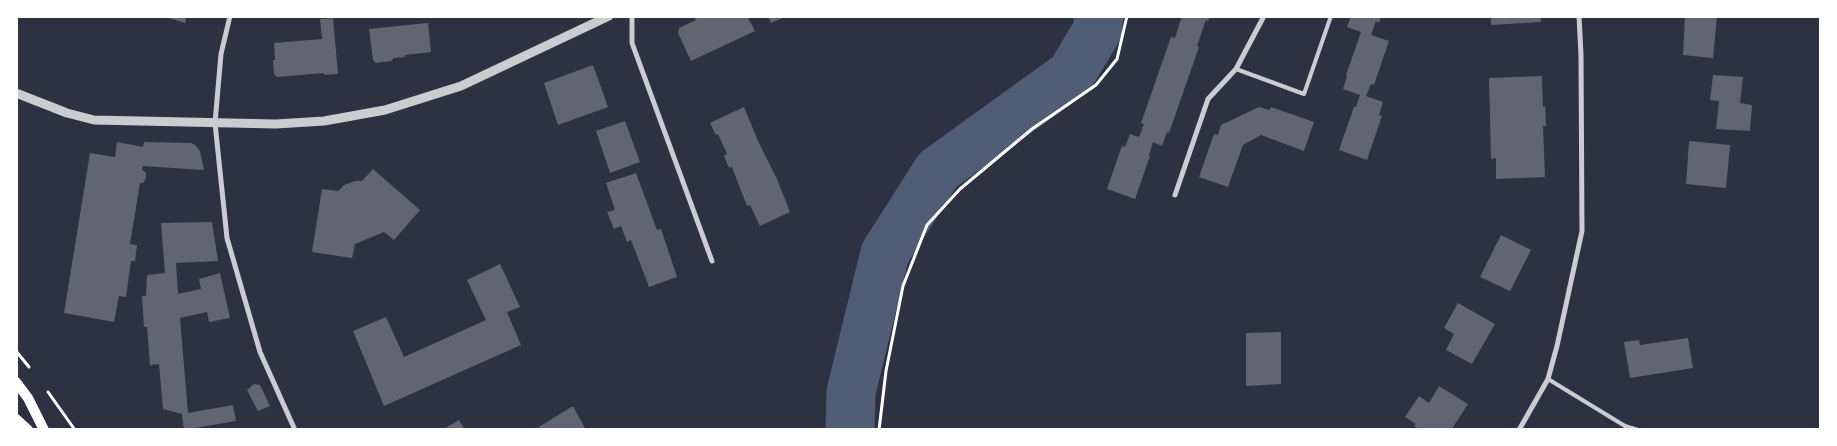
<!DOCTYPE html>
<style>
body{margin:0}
#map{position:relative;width:1837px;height:446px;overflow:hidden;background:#2d3142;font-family:Merriweather,serif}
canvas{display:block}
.frame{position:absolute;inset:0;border:18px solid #fff;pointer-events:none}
</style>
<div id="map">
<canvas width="1837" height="446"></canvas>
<div class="frame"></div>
</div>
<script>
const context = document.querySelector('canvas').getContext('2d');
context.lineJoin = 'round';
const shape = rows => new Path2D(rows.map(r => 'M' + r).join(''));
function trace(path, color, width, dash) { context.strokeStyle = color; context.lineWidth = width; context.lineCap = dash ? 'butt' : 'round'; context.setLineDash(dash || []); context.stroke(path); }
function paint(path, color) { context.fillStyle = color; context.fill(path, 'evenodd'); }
const river = shape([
 [850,430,851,392,885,253,938,170,1071,74,1097,31,1099,16]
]);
const building = shape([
 [162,16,187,16,185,23],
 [694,16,747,16,755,31,691,61,678,33,679,28,696,20],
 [768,16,787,16,771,23],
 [1182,16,1210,16,1208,21,1206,20,1197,46,1199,47,1169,133,1167,132,1162,146,1153,142,1149,155,1150,156,1135,199,1107,189,1122,146,1125,147,1130,134,1139,137,1144,124,1141,123,1171,37,1175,38],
 [1351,16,1381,16,1379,23,1376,21,1371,35,1389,41,1374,85,1371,84,1366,96,1383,102,1379,115,1382,116,1367,160,1339,150,1354,107,1356,107,1360,95,1343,89,1347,76,1346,75,1361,32,1347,27],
 [1491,16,1541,16,1541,22,1491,25],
 [1685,16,1717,16,1713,58,1683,55],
 [333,18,338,74,324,75,324,73,277,77,274,74,273,60,275,60,274,43,322,39,320,19],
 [428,23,431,52,405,55,405,57,394,58,391,61,376,63,373,60,369,29],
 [593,65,608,107,558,125,544,83],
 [1713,75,1743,77,1740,103,1752,105,1750,131,1716,129,1719,101,1710,100],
 [1542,76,1543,107,1545,106,1546,126,1543,126,1545,177,1496,179,1496,158,1491,159,1489,78],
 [744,107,758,141,777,179,790,212,760,226,750,205,747,206,732,167,729,168,724,156,727,154,718,134,716,135,710,123],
 [1259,107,1270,110,1271,107,1314,122,1304,151,1261,135,1243,145,1228,187,1199,177,1214,134,1218,135,1221,125],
 [625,121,640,162,610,173,596,131],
 [1689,141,1730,145,1726,188,1686,184],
 [117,142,143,147,144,142,191,143,195,145,200,151,204,170,143,166,142,170,146,173,146,178,143,183,140,183,130,244,137,245,135,261,131,261,126,297,119,296,114,322,64,313,90,153,115,157],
 [373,169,420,210,394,240,384,232,355,244,352,258,312,252,322,189,338,191,344,185,355,181,362,181],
 [636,173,657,230,661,229,677,277,649,287,631,240,627,242,621,226,614,229,607,212,615,210,606,183],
 [212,222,218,261,176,263,178,294,201,289,199,279,220,273,230,318,209,322,207,312,180,318,188,413,233,405,236,421,184,430,182,414,163,409,159,364,150,365,147,327,144,327,142,296,146,296,147,275,165,273,161,223],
 [1501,235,1531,250,1510,291,1480,277],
 [500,264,520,307,507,312,521,345,384,406,353,331,386,317,404,357,486,320,467,280],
 [1458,303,1495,324,1472,364,1446,350,1454,334,1444,328],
 [1281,332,1281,384,1246,386,1246,333],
 [1688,338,1693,368,1630,378,1624,342,1639,340,1640,345],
 [254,384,260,385,270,406,258,411,247,390],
 [1439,386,1468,404,1451,430,1420,430,1414,426,1416,424,1405,417,1419,396,1429,403],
 [573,406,586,430,534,430],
 [459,420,465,430,442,430]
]);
const path = shape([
 [16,351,29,367],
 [48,392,75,430],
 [879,430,886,371,903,286,927,225,960,189,1032,129,1096,85,1117,59,1127,16]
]);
const service = shape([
 [1236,69,1304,94,1331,16],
 [1548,379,1625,426,1638,430]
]);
const minor = shape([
 [230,16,221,54,215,123,227,238,260,352,295,430],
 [632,16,632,43,712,261],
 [1175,195,1208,99,1236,69,1264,16],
 [1519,430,1548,379,1557,346,1582,231,1581,55,1579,16]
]);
const tertiary = shape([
 [16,93,67,113,94,120,276,124,324,121,385,110,461,86,609,16]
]);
const secondary = shape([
 [16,382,28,398,44,430],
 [16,419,28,430]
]);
trace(river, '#4f5d75', 49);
paint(building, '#626471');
trace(path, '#fff', 3);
trace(service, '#caccd0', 4);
trace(minor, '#caccd0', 5);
trace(tertiary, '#caccd0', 9);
trace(secondary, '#fff', 10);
</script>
